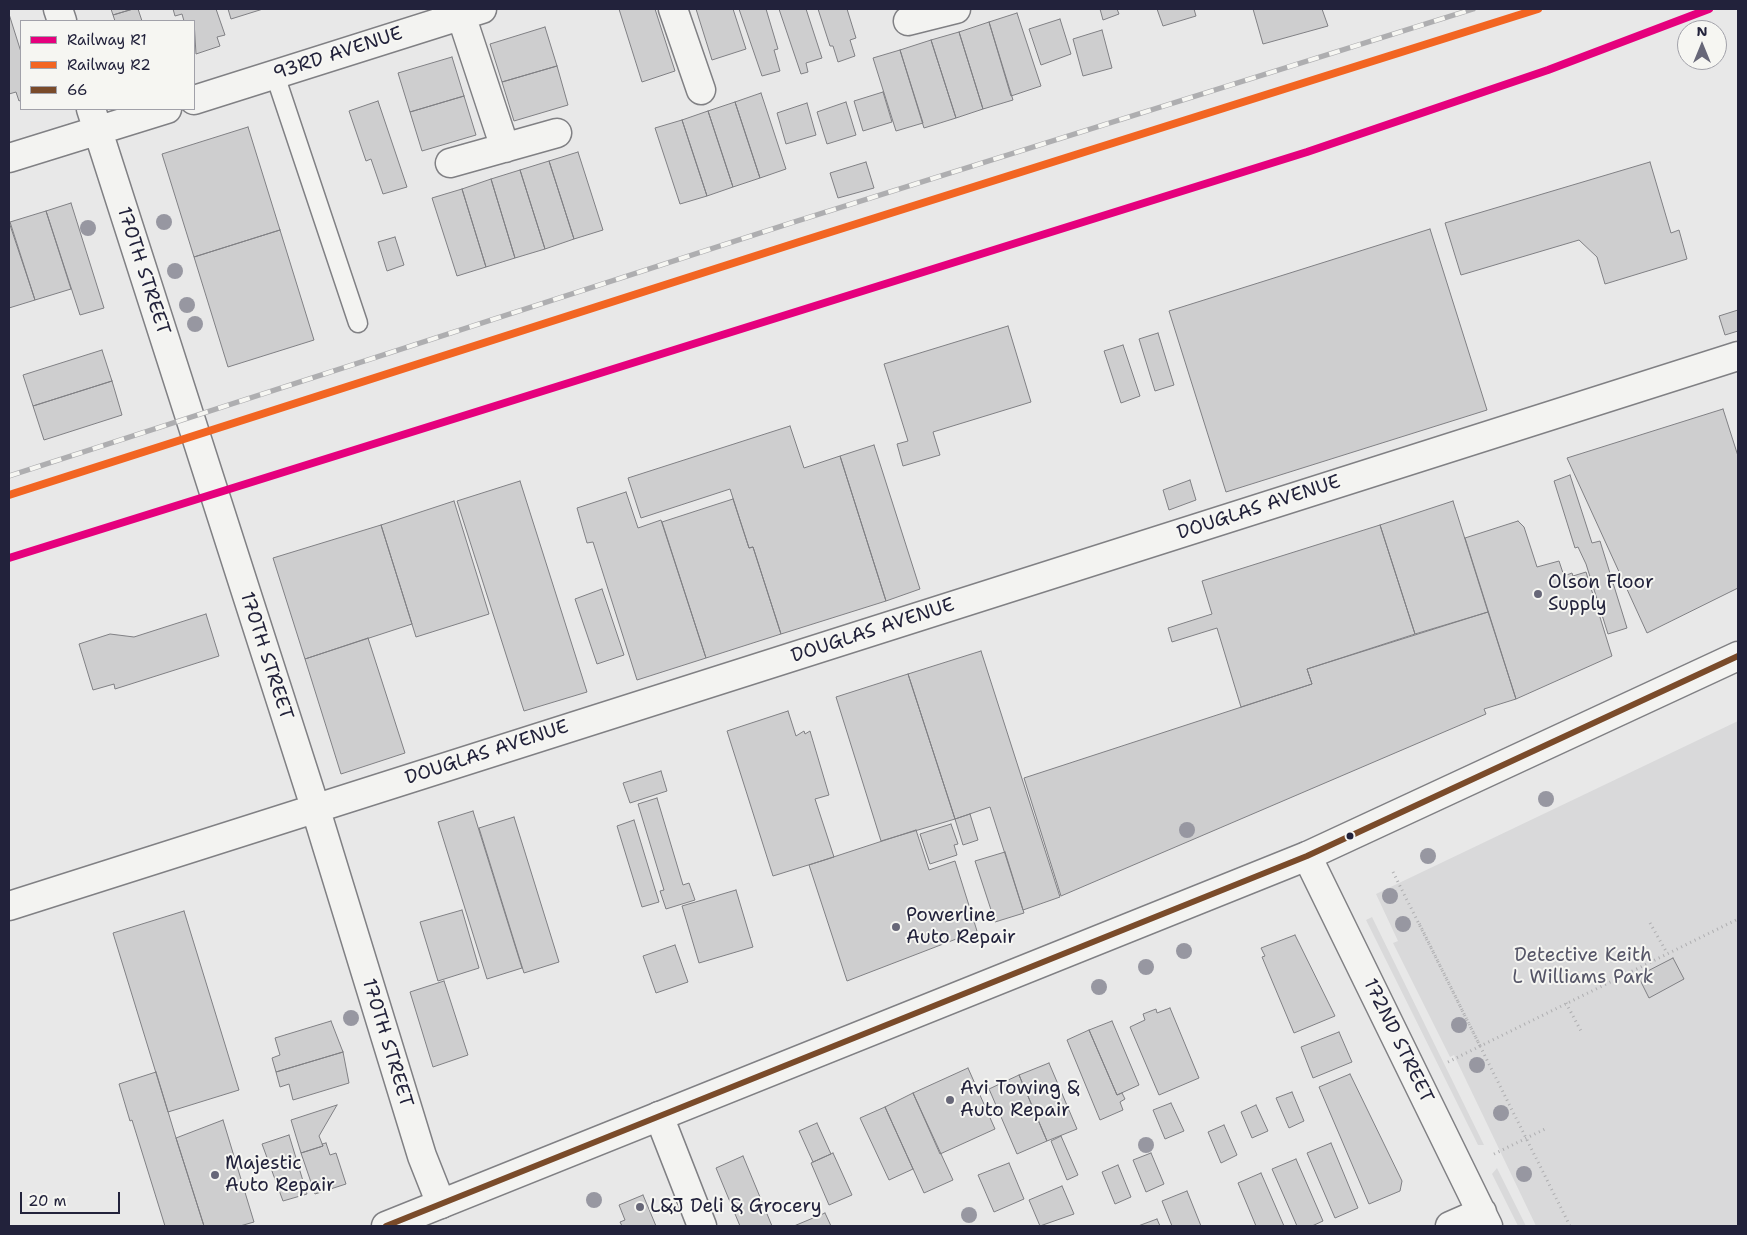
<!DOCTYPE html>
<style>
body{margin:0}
#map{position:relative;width:1747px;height:1235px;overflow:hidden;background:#e8e8e8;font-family:"Shantell Sans",sans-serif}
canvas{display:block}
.frame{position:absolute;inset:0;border:10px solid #22223b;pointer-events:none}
.legend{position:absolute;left:20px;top:20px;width:175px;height:90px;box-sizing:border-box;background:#f6f6f2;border:1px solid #a1a1a9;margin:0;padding:6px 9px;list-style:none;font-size:15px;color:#22223b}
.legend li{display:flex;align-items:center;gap:10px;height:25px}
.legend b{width:25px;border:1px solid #a1a1a9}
.north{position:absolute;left:1677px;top:20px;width:50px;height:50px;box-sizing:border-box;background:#f6f6f2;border:1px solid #a1a1a9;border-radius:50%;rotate:0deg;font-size:14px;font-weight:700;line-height:20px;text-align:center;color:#22223b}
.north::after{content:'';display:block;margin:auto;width:18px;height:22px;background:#676778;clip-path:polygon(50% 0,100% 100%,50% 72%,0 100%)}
.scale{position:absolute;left:20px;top:1192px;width:100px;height:22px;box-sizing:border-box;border:2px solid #22223b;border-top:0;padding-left:6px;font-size:15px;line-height:18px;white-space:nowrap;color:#22223b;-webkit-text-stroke:4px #f6f6f2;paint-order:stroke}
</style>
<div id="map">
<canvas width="1747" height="1235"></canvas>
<div class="frame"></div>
<ul class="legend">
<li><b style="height:6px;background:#e5007d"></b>Railway R1</li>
<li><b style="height:6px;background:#f26522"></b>Railway R2</li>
<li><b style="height:6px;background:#7a4b2a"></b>66</li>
</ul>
<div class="north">N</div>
<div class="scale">20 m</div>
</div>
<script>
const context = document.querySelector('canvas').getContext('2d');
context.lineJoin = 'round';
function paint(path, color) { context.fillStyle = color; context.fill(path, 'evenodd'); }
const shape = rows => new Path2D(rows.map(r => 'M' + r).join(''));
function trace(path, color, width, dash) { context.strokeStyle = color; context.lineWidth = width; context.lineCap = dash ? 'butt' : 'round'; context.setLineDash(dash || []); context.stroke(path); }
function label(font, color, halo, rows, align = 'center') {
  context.font = font + ' "Shantell Sans",sans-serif'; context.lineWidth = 4; context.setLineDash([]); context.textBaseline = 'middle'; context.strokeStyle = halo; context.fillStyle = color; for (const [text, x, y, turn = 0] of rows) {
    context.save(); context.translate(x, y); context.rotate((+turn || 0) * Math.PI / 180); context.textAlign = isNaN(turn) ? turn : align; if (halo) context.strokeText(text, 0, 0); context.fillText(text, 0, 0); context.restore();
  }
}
const green = shape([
 [1738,721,1738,1226,1536,1226,1454,1055,1450,1057,1393,943,1398,941,1376,894],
 [1372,917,1484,1145,1478,1145,1366,920],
 [1497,1168,1526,1226,1518,1226,1492,1174]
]);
const building = shape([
 [111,9,133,9,113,15,111,9],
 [133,9,138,9,142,21,115,21,113,15,133,9],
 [173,9,216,9,225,35,217,37,220,46,196,54,194,21,184,21,182,14,175,16,173,9],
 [228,9,263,9,231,19,228,9],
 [619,9,655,9,675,71,642,82,619,9],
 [696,9,733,9,746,49,712,60,696,9],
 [739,9,766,9,778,49,774,50,780,71,762,76,739,9],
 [779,9,806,9,822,58,806,63,808,72,801,74,779,9],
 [818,9,847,9,856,38,850,40,855,56,838,62,833,46,830,46,818,9],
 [1100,9,1117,9,1119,14,1103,20,1100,9],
 [1157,9,1194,9,1196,16,1163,26,1157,9],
 [1253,9,1322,9,1328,26,1263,44,1253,9],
 [1017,13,1041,86,1011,96,989,22,1017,13],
 [9,14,21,52,21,100,19,101,16,92,9,94,9,14],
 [1060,19,1071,54,1041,65,1029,29,1060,19],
 [989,22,1013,100,983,109,959,32,989,22],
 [545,27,557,66,502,82,490,44,545,27],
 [1102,30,1112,68,1083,76,1073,39,1102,30],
 [959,32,983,109,956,118,931,40,959,32],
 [931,40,956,118,924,128,900,50,931,40],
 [900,50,923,123,896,131,873,58,900,50],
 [452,57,464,96,410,112,398,73,452,57],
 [557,66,568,105,514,121,502,82,557,66],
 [883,92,892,122,863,131,854,101,883,92],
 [761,93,786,169,760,178,735,102,761,93],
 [464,96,476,135,422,151,410,112,464,96],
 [378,101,407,187,383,194,371,159,366,161,349,111,378,101],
 [735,102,760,178,733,187,708,111,735,102],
 [846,102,856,135,827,144,817,112,846,102],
 [807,103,816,135,786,144,777,113,807,103],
 [708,111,733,187,707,196,682,120,708,111],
 [682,120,707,196,680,204,655,128,682,120],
 [248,127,280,230,194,257,162,154,248,127],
 [578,152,603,230,574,239,549,161,578,152],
 [549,161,574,239,545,249,520,170,549,161],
 [866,162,874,188,838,198,830,173,866,162],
 [1650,162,1671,233,1679,230,1687,259,1605,284,1597,257,1579,240,1461,275,1445,223,1650,162],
 [520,170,545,249,515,258,491,179,520,170],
 [491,179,515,258,486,267,462,189,491,179],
 [462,189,486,267,457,276,432,198,462,189],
 [71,203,104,308,80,315,46,211,71,203],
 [46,211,71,289,35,300,10,222,46,211],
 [9,222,35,300,9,308,9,222],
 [1430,229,1487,410,1226,492,1169,311,1430,229],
 [280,230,314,340,228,367,194,257,280,230],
 [395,237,404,265,387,271,378,242,395,237],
 [1738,310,1738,331,1725,335,1719,316,1738,310],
 [1008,326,1031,402,933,432,940,455,903,466,897,444,908,441,884,364,1008,326],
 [1158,333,1174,385,1155,391,1139,339,1158,333],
 [1123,345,1140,396,1121,403,1104,351,1123,345],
 [102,350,112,381,33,406,23,375,102,350],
 [112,381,122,415,44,440,33,406,112,381],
 [1723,409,1738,456,1738,588,1647,633,1567,458,1723,409],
 [790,426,804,468,840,456,886,601,781,634,753,547,749,548,730,489,641,518,628,478,790,426],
 [874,445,920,589,886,601,840,456,874,445],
 [1570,475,1592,543,1600,541,1627,628,1608,634,1586,564,1578,547,1575,548,1554,481,1570,475],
 [1190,480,1196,500,1169,510,1163,490,1190,480],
 [520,481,587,692,524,711,457,501,520,481],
 [626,492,638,528,661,520,706,658,637,680,593,542,587,543,577,508,626,492],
 [733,499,749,548,753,547,781,634,706,658,662,522,733,499],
 [454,501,489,614,416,637,381,525,454,501],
 [1453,501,1488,612,1415,634,1380,525,1453,501],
 [1518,521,1524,527,1537,567,1559,561,1564,576,1572,573,1573,576,1586,572,1612,656,1516,699,1465,538,1518,521],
 [381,525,412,624,305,659,273,558,381,525],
 [1380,525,1415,634,1307,669,1312,684,1241,707,1217,628,1172,642,1168,628,1212,614,1202,581,1380,525],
 [602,589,624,655,597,664,575,599,602,589],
 [1488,612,1516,699,1484,709,1486,714,1061,896,1024,778,1312,684,1307,669,1488,612],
 [206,614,219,656,115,689,114,684,93,690,79,644,110,634,134,637,206,614],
 [368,638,405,753,341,774,305,659,368,638],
 [981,651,1060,897,1023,910,990,807,955,819,908,674,981,651],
 [908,674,955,819,881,841,836,697,908,674],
 [788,711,796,736,804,731,805,734,810,731,829,795,815,799,834,857,773,876,727,731,788,711],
 [661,771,667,791,630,803,623,783,661,771],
 [657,798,683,885,689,883,695,900,666,909,660,891,664,890,638,804,657,798],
 [473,811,522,968,487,979,438,822,473,811],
 [970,814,978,840,963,845,955,819,970,814],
 [514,817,559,962,524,973,479,828,514,817],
 [634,820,659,902,642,907,617,826,634,820],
 [951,824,958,844,954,845,957,855,930,864,920,834,951,824],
 [916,830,929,870,955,861,977,931,847,981,809,865,916,830],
 [1005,852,1024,913,995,922,975,861,1005,852],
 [736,890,753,947,699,963,682,906,736,890],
 [462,910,479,968,438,981,420,922,462,910],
 [184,911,239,1090,168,1112,113,933,184,911],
 [1295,935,1335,1016,1294,1033,1262,957,1265,956,1261,948,1295,935],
 [675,945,688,982,656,993,643,956,675,945],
 [1673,958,1684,979,1649,998,1638,976,1673,958],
 [444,981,468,1055,433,1067,410,992,444,981],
 [1170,1008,1199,1078,1159,1095,1130,1027,1145,1020,1143,1014,1156,1009,1157,1013,1170,1008],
 [331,1021,343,1052,276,1072,272,1058,280,1055,275,1038,331,1021],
 [1112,1021,1139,1085,1117,1095,1089,1030,1112,1021],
 [1089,1030,1117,1095,1122,1093,1125,1099,1120,1102,1123,1110,1100,1120,1067,1040,1089,1030],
 [1339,1032,1352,1062,1313,1078,1301,1047,1339,1032],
 [343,1052,349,1083,293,1100,289,1084,280,1087,276,1072,343,1052],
 [1049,1063,1077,1129,1047,1141,1019,1075,1049,1063],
 [968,1068,995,1129,940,1154,913,1093,968,1068],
 [156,1072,176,1138,204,1226,165,1226,132,1120,130,1121,119,1084,156,1072],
 [1350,1074,1402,1181,1400,1191,1369,1204,1319,1087,1350,1074],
 [1019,1075,1047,1141,1017,1154,989,1089,1019,1075],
 [1292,1092,1304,1121,1289,1128,1276,1098,1292,1092],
 [913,1093,953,1180,924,1193,885,1107,913,1093],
 [1171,1103,1184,1131,1165,1139,1153,1110,1171,1103],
 [337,1105,319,1136,323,1146,301,1153,291,1120,337,1105],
 [1256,1105,1268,1131,1252,1138,1241,1112,1256,1105],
 [885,1107,913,1169,889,1180,860,1118,885,1107],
 [223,1120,254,1222,240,1226,204,1226,176,1138,223,1120],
 [817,1123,831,1154,813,1162,799,1131,817,1123],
 [1224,1125,1237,1155,1221,1163,1208,1132,1224,1125],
 [289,1135,307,1194,283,1201,262,1144,289,1135],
 [1061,1136,1078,1175,1067,1180,1051,1141,1061,1136],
 [326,1143,330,1155,336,1153,346,1184,315,1194,301,1153,323,1146,322,1144,326,1143],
 [1331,1143,1358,1208,1335,1218,1307,1153,1331,1143],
 [833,1153,852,1195,829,1205,811,1163,833,1153],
 [1151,1153,1164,1184,1146,1192,1133,1160,1151,1153],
 [743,1156,772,1226,740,1226,716,1168,743,1156],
 [1296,1159,1323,1221,1312,1226,1297,1226,1272,1169,1296,1159],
 [1009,1163,1024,1199,994,1212,978,1175,1009,1163],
 [1118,1165,1131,1197,1115,1204,1102,1172,1118,1165],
 [1261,1173,1284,1226,1256,1226,1238,1183,1261,1173],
 [1062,1186,1074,1214,1040,1226,1029,1200,1062,1186],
 [1187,1191,1201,1226,1172,1226,1162,1201,1187,1191],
 [643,1195,656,1226,622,1226,620,1222,625,1220,619,1205,643,1195],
 [825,1213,831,1226,794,1226,825,1213],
 [1157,1219,1160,1226,1138,1226,1157,1219]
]);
const path = shape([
 [1393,872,1480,1046,1418,921],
 [1650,923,1667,953],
 [1566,1003,1581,1031],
 [1480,1046,1570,1226],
 [1448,1062,1738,919],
 [1494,1154,1545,1129]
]);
const service = shape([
 [275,75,358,323]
]);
const minor = shape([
 [58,9,62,21],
 [673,9,701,90],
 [461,15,505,148],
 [908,21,956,9],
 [194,100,482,9],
 [91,109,315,807,422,1156,441,1204],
 [9,158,167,109],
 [450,163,557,133],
 [1307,856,1488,1226],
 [9,906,1738,356],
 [659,1116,702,1226],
 [1450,1226,1482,1212]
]);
const secondary = shape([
 [386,1226,1307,856,1738,656]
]);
const rail = shape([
 [9,476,794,222,1473,9],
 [9,495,799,242,1538,9],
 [9,558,1307,152,1548,70,1709,9]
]);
const bus1 = shape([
 [386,1226,1307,856,1738,656]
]);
const rail1 = shape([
 [9,558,1307,152,1548,70,1709,9]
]);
const rail2 = shape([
 [9,495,799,242,1538,9]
]);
const trees = [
 [164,222],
 [88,228],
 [175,271],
 [187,305],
 [195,324],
 [1546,799],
 [1187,830],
 [1428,856],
 [1390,896],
 [1403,924],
 [1184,951],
 [1146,967],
 [1099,987],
 [351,1018],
 [1459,1025],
 [1477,1065],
 [1501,1113],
 [1146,1145],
 [1524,1174],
 [594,1200],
 [969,1215]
];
const markers = [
 [1538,594,5,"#676778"],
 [1350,836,4.5,"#22223b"],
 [896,927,5,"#676778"],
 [950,1100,5,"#676778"],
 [215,1175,5,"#676778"],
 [640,1207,5,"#676778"]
];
const streetNames = [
 ["93RD AVENUE",338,54,-18],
 ["170TH STREET",143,271,72],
 ["DOUGLAS AVENUE",1259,508,-18],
 ["DOUGLAS AVENUE",873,631,-18],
 ["170TH STREET",266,656,72],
 ["DOUGLAS AVENUE",487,753,-18],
 ["172ND STREET",1398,1041,64],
 ["170TH STREET",387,1043,73]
];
const poiNames = [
 ["Olson Floor",1548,583],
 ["Supply",1548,605],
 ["Powerline",906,916],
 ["Auto Repair",906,938],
 ["Avi Towing &",960,1089],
 ["Auto Repair",960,1111],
 ["Majestic",225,1164],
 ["Auto Repair",225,1186],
 ["L&J Deli & Grocery",650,1207]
];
const parkNames = [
 ["Detective Keith",1583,956],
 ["L Williams Park",1583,978]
];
paint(green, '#d9d9da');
paint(building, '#cececf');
trace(building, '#808084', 1);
trace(service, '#808084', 21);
trace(minor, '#808084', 31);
trace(secondary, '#808084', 31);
trace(path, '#aeaeb0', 3, [1, 4]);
trace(service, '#f3f3f1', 18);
trace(minor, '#f3f3f1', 28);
trace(secondary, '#f3f3f1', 28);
trace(rail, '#aeaeb0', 5.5);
trace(rail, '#f6f6f2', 4, [11]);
trace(bus1, '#7a4b2a', 6);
trace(rail1, '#e5007d', 8);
trace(rail2, '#f26522', 8);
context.fillStyle = '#9797a1';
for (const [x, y] of trees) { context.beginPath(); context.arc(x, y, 8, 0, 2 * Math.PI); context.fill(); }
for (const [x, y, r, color] of markers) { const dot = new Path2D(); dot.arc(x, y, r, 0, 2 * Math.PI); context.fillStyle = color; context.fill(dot); trace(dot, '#f6f6f2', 2); }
label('19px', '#22223b', '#f6f6f2', streetNames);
label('19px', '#22223b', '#f6f6f2', poiNames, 'left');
label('19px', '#555567', '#f6f6f2', parkNames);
</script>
